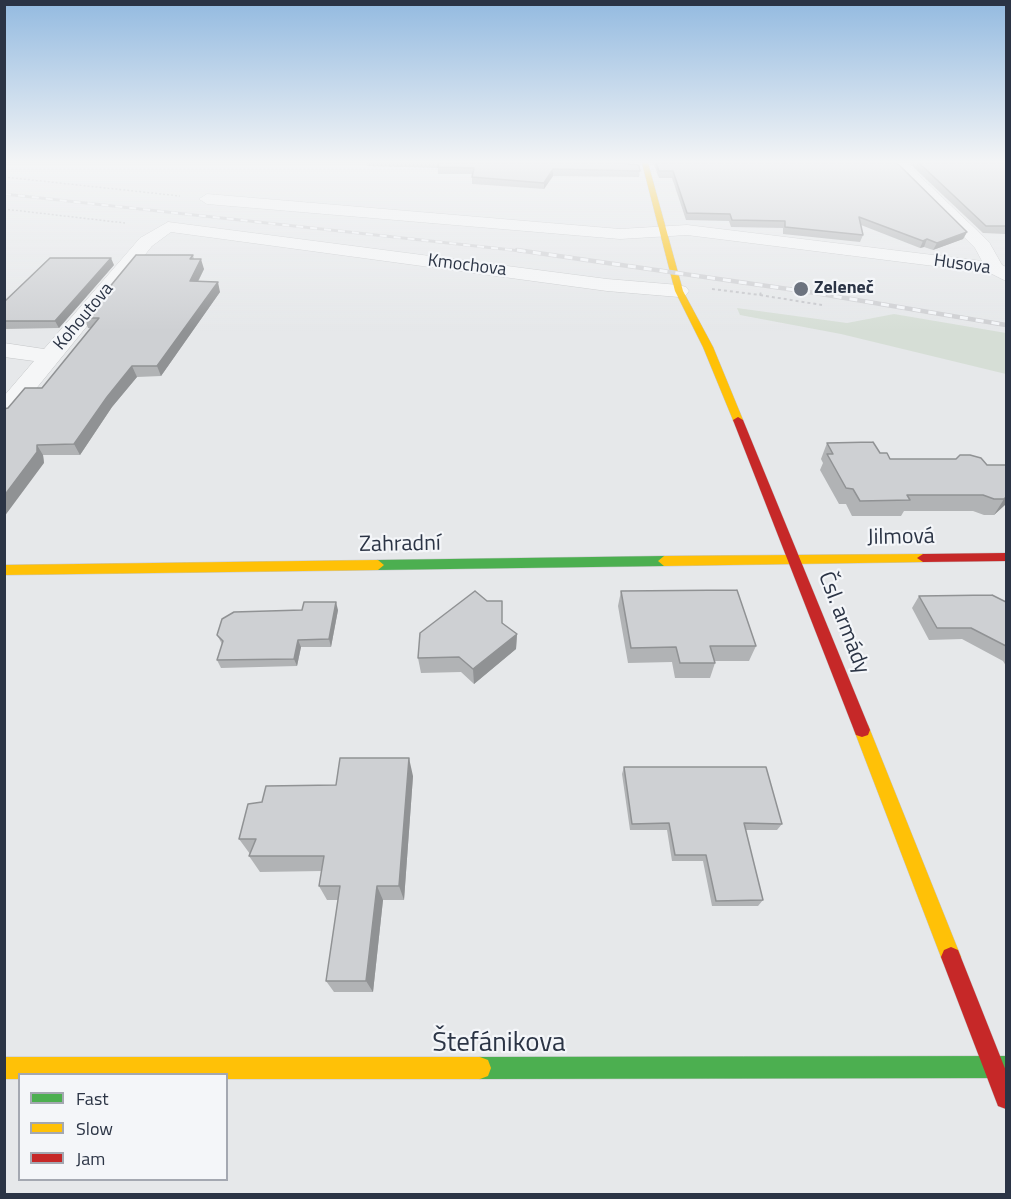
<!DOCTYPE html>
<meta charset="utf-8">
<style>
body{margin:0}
#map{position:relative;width:1011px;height:1199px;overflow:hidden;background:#e6e8ea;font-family:"Titillium Web",sans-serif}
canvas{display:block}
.frame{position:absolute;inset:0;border:6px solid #2b3445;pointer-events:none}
.legend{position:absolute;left:18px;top:1073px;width:210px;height:108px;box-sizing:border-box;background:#f4f6f9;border:2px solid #a4a8b1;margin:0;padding:8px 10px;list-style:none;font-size:18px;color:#2b3445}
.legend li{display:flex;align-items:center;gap:12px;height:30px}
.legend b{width:30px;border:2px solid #a4a8b1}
</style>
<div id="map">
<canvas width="1011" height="1199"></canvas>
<div class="frame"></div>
<ul class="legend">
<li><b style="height:8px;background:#4caf50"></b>Fast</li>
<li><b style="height:8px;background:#ffc107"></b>Slow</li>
<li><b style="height:8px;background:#c62828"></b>Jam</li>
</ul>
</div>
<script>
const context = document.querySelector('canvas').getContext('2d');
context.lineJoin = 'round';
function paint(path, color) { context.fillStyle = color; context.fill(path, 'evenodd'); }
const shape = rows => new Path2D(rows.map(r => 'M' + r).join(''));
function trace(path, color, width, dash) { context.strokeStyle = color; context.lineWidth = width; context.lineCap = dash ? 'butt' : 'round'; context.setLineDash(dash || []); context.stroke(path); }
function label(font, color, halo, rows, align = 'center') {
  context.font = font + ' "Titillium Web",sans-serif'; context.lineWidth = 4.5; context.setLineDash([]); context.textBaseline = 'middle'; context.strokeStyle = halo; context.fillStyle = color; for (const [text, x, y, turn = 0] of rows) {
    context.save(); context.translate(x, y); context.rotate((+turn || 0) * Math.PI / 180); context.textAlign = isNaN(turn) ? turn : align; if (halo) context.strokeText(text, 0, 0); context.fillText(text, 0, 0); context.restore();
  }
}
const green = shape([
 [737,308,847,323,894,314,1006,333,1006,374,841,334,740,315]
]);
const pathFar1 = shape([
 [4,177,180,196],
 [4,209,125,223]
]);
const path = shape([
 [712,289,760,295,761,292],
 [760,295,822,305]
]);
const street = shape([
 [891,163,906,163,989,242,1002,265,1006,267,1006,281,990,273,687,235,620,239,207,204,199,199,207,194,620,229,687,225,982,261,975,248,891,163],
 [168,222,607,279,679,285,686,287,689,291,686,295,679,297,607,291,171,232,152,246,13,417,4,419,4,396,34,361,4,357,4,343,44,349,140,238,168,222]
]);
const fast = shape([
 [664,556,670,561,664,566,378,570,372,565,378,560,664,556],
 [1006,1056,1006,1078,480,1079,472,1076,469,1068,472,1060,480,1057,1006,1056]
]);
const slow = shape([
 [642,163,648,163,683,291,713,347,743,420,742,422,734,422,733,420,703,347,675,291,642,163],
 [923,554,929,558,923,562,664,566,658,561,664,556,923,554],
 [378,560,384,565,378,570,4,575,4,565,378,560],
 [862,723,868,725,870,730,961,957,958,964,951,967,944,964,941,957,854,730,856,725,862,723],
 [4,1057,480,1057,488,1060,491,1068,488,1076,480,1079,226,1079,226,1074,20,1074,20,1079,4,1079,4,1057]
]);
const jam = shape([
 [738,417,743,420,870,730,868,735,862,737,856,735,854,730,733,420,738,417],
 [1006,553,1006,561,923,562,917,558,923,554,1006,553],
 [951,947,958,950,1006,1071,1006,1109,998,1106,941,957,944,950,951,947]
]);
const railFar1 = shape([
 [4,194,530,252]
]);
const rail = shape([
 [517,250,809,292,1006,325]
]);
const wall = shape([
 [367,163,620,163,640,171,639,177,553,176,544,189,472,184,472,174,438,174,438,168,367,166],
 [653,163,897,163,967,232,963,239,933,250,924,247,920,248,861,225,863,235,860,242,783,234,783,228,731,227,729,221,686,220,672,178,659,178],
 [909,163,1006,163,1006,235,1005,234,983,233],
 [193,255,194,259,204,269,198,282,220,292,161,376,137,377,112,407,80,455,43,455,44,463,8,408,42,388,91,328,88,328,84,318],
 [114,265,59,328,4,329,4,302],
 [827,443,880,453,890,459,987,465,1006,465,1006,504,994,515,984,515,973,511,904,511,901,516,852,516,846,504,839,504,820,470,823,463,821,459],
 [621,591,756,646,749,661,715,661,715,663,710,678,675,678,672,662,628,663,618,606],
 [919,596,1006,602,1006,666,1003,661,962,639,929,640,912,608],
 [338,610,331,647,301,647,297,666,221,668,217,660,222,644,217,635],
 [502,623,517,634,516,649,474,684,461,672,421,673,418,658],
 [624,767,782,824,777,830,745,830,763,900,758,906,712,906,703,861,672,861,667,830,630,830,622,774],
 [413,776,404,900,383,900,373,992,334,992,326,981,338,900,327,900,319,886,322,871,260,872,249,856,250,854,239,839,262,802,336,785]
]);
const shadedWall = shape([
 [553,169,553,176,544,189,544,183],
 [967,232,963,239,933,250,937,243],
 [927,239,924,247,920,248,923,241],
 [111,258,114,265,59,328,55,321],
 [201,259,204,269,193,291,190,281],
 [218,282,220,292,161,376,157,366],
 [132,366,137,377,112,407,80,455,74,444,107,397],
 [37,445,43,455,44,463,4,517,4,496],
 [1006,497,1006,504,994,515,1004,499],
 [336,602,338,610,331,647,329,639],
 [517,634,516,649,474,684,473,669],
 [298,640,301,647,297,666,294,659],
 [409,758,413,776,404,900,399,886],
 [377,886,383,900,373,992,366,981]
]);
const building = shape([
 [439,163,620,163,639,165,640,171,553,169,544,183,472,177,474,168,438,167,439,163],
 [656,163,897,163,967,232,937,243,927,239,923,241,859,217,863,235,785,227,785,221,732,220,730,214,687,213,673,171,659,171,656,163],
 [919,163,1006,163,1006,226,986,226,919,163],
 [136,255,193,255,190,259,201,259,190,281,218,282,157,366,132,366,107,397,74,444,37,445,37,452,4,496,4,409,8,408,25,388,42,388,99,318,84,318,136,255],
 [50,258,111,258,55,321,4,321,4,302,50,258],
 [873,442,880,453,887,453,890,459,956,459,960,455,970,455,981,458,987,465,1006,465,1006,497,1004,499,994,499,983,495,907,495,910,500,860,501,853,489,846,488,827,454,833,454,827,443,873,442],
 [737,590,756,646,710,646,715,663,680,663,676,647,631,648,621,591,737,590],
 [475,591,487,601,502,601,502,623,517,634,473,669,459,657,418,658,420,633,475,591],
 [992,595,1006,602,1006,646,971,628,937,628,919,596,992,595],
 [304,602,336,602,329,639,298,640,294,659,217,660,223,641,217,635,222,619,234,612,302,610,304,602],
 [340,758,409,758,399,886,377,886,366,981,326,981,340,886,319,886,324,856,249,856,256,839,239,839,248,804,262,802,266,786,336,785,340,758],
 [624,767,766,767,782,824,744,823,763,900,716,901,706,855,675,855,669,823,632,824,624,767]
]);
const markers = [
 [801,289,8,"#6c737f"]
];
const farStreetnames = [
 ["Husova",962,265,8],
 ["Kmochova",467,266,7],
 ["Kohoutova",84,317,-50]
];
const farPoinames = [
 ["Zeleneč",814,289]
];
const streetNames = [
 ["Jilmová",901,538,-1],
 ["Zahradní",400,545,-1],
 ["Čsl. armády",843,623,69]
];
const nearStreetnames = [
 ["Štefánikova",499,1044]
];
paint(green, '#d6ded6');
trace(street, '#c4c6c8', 1);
trace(fast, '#c4c6c8', 1);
trace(slow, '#c4c6c8', 1);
trace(jam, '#c4c6c8', 1);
trace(pathFar1, '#c5c6ca', 1.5, [2, 2]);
trace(path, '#c5c6ca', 2, [3, 3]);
paint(street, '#f5f6f7');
paint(fast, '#4caf50');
paint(slow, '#ffc107');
paint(jam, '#c62828');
trace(railFar1, '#cecfd2', 3);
trace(rail, '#cecfd2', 4.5);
trace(railFar1, '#f4f6f9', 2, [7]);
trace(rail, '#f4f6f9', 3, [8]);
paint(wall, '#b1b3b5');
paint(shadedWall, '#909294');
paint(building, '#ced0d3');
trace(building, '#909294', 1.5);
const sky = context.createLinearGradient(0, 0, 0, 331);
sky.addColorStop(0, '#93bae0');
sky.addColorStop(0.49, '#f4f5f6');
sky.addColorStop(1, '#f4f5f600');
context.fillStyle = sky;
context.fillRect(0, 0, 1011, 331);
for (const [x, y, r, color] of markers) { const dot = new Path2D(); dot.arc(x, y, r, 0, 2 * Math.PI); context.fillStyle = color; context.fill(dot); trace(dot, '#f4f6f9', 2); }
label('18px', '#2b3445', '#f4f6f9', farStreetnames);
label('bold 18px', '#2b3445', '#f4f6f9', farPoinames, 'left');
label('22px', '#2b3445', '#f4f6f9', streetNames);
label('27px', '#2b3445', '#f4f6f9', nearStreetnames);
</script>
